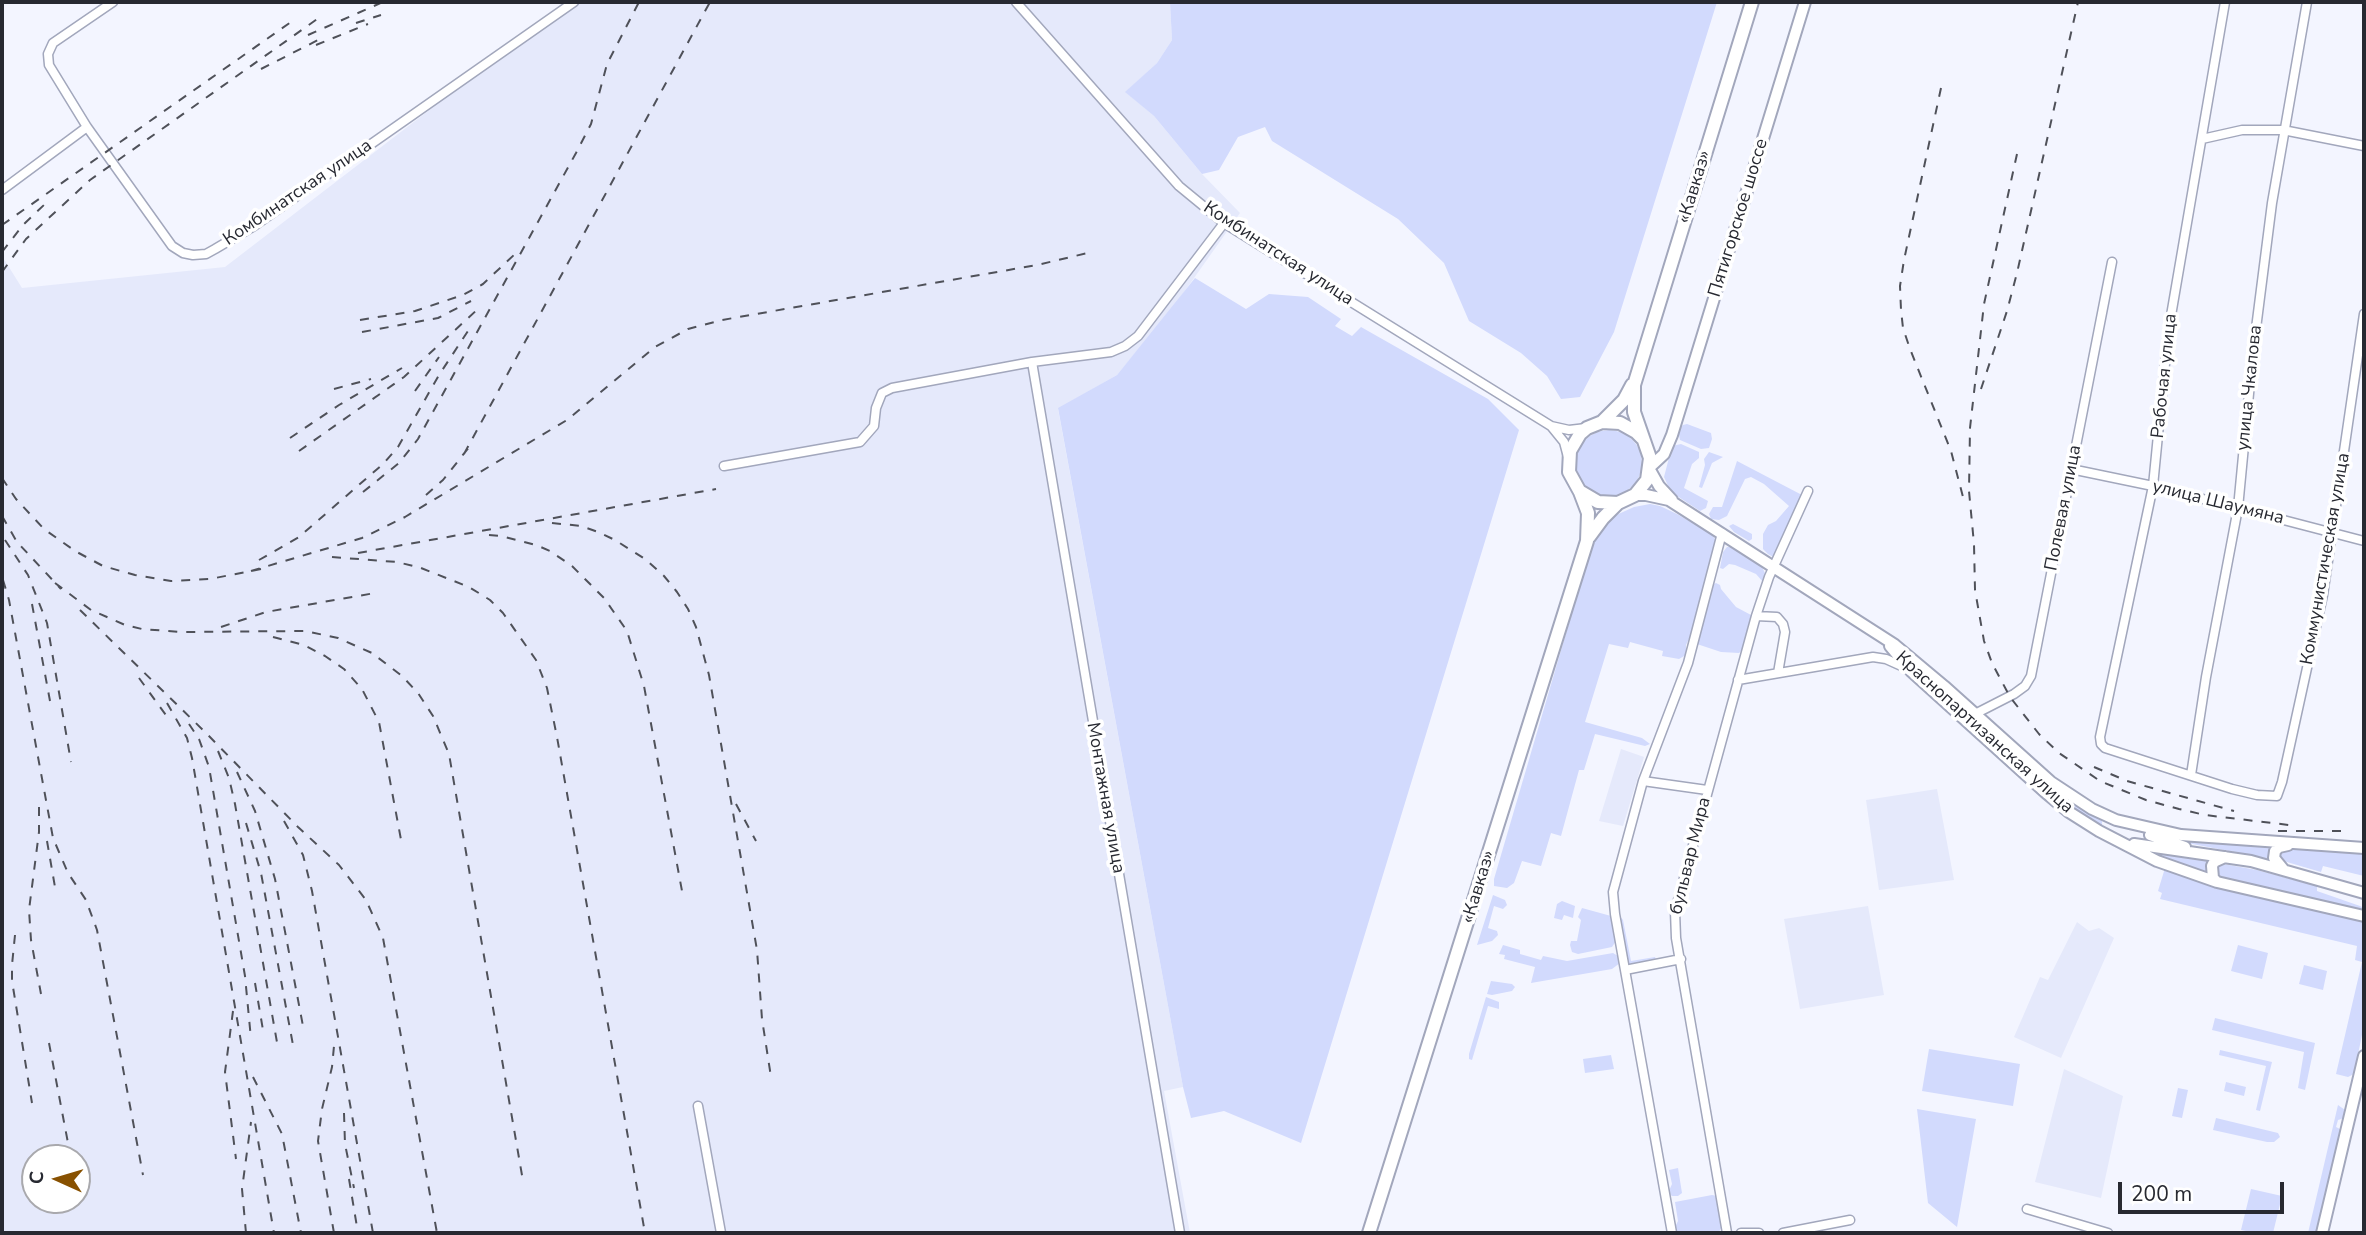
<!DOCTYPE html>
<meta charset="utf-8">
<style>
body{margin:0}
#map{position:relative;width:2366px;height:1235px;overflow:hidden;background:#f3f5ff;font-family:"Nunito Sans",sans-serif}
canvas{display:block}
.frame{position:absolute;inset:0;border:4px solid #272931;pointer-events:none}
.north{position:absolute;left:21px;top:1144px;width:70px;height:70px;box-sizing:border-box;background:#fff;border:2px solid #a9a9ad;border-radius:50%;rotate:274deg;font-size:19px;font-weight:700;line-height:28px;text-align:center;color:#272931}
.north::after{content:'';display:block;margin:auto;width:24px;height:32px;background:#885101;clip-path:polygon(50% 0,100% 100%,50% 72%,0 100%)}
.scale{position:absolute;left:2118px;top:1182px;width:166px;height:32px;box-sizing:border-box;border:4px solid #272931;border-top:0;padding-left:9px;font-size:21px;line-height:24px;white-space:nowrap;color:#272931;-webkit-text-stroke:5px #fff;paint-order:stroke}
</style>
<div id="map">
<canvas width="2366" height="1235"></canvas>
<div class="frame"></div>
<div class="north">С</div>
<div class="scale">200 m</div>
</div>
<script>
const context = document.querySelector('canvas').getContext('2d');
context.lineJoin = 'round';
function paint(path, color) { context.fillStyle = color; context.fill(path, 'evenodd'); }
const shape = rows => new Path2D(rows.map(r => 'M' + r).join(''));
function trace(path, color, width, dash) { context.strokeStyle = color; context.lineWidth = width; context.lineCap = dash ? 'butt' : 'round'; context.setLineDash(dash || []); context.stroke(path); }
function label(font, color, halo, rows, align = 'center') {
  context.font = font + ' "Nunito Sans",sans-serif'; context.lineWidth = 7; context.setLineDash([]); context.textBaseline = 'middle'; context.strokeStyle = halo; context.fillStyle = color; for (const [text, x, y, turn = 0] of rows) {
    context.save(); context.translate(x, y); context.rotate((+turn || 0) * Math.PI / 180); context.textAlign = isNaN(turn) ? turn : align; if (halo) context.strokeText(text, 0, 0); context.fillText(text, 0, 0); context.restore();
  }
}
const built = shape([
 [570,2,1170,2,1172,40,1157,63,1126,92,1154,116,1202,174,1240,213,1175,305,1117,375,1058,409,1183,1087,1164,1091,1190,1233,2,1233,2,256,22,288,225,267],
 [35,1158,77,1158,77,1200,35,1200],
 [1621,749,1644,757,1623,826,1599,821],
 [1937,789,1954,880,1879,890,1866,800],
 [1868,906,1884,995,1800,1009,1784,919],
 [2077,922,2089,931,2099,928,2114,938,2061,1058,2014,1037,2040,977,2048,980],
 [2064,1069,2123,1096,2101,1198,2035,1182]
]);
const green = shape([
 [1170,2,1717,2,1614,332,1580,397,1561,399,1547,376,1521,353,1469,321,1444,263,1398,219,1272,141,1265,127,1238,137,1219,170,1202,174,1154,116,1125,92,1157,63,1172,40],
 [1195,278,1246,309,1269,294,1308,297,1341,319,1335,326,1352,336,1361,327,1488,399,1519,430,1301,1143,1224,1111,1191,1118,1183,1087,1058,408,1117,375],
 [1687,424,1711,433,1712,439,1709,448,1701,449,1680,440,1678,430,1683,425],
 '1576 463a33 33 0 1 1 66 0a33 33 0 1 1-66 0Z',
 [1681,444,1699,452,1699,458,1692,464,1684,488,1708,501,1706,508,1700,511,1671,492,1664,477,1672,446],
 [1709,452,1723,457,1712,463,1702,488,1699,487,1705,465,1704,459],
 [1737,461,1802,495,1801,500,1773,557,1768,554,1763,549,1763,534,1768,525,1776,521,1789,506,1764,484,1751,477,1745,479,1727,516,1719,520,1711,519,1709,514,1713,507,1722,507],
 [1650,504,1660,506,1677,514,1712,534,1716,541,1693,630,1686,645,1686,655,1679,659,1662,656,1663,651,1630,642,1628,648,1609,644,1585,722,1642,738,1650,744,1645,746,1595,734,1584,770,1579,770,1561,836,1551,833,1541,866,1522,861,1514,883,1507,888,1494,886,1494,879,1591,548,1598,533,1614,516,1634,507],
 [1733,524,1752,534,1752,539,1749,541,1734,532,1729,526],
 [1727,547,1732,547,1762,567,1765,573,1763,582,1756,574,1735,565,1729,564,1723,569,1720,568,1723,552],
 [1716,583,1720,585,1721,589,1736,607,1751,615,1742,650,1739,653,1721,652,1697,644,1712,585],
 [1976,719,2063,796,2102,821,2102,827,2100,827,2071,809,1973,722],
 [2158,833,2275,844,2270,859,2182,842],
 [2283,849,2364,852,2364,876,2323,866,2321,872,2280,860,2277,853],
 [2148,851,2211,861,2210,876,2196,873],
 [2218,863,2257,870,2317,886,2317,891,2360,906,2364,908,2364,911,2266,889,2223,877,2215,873],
 [2165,868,2364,920,2364,1025,2354,1074,2348,1077,2336,1074,2362,962,2355,960,2357,946,2160,899,2162,893,2158,891],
 [1493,895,1505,900,1507,905,1503,909,1494,906,1488,928,1497,931,1498,935,1492,941,1477,945],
 [1562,901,1575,906,1573,918,1564,915,1562,920,1554,918,1557,904],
 [1582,908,1611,916,1616,941,1612,947,1578,954,1572,952,1570,945,1571,941,1577,941,1581,920,1578,917],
 [1619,915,1623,920,1631,961,1655,957,1656,960,1630,966,1629,964],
 [1503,945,1520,950,1520,954,1541,960,1543,956,1567,961,1613,953,1618,956,1620,963,1612,969,1531,983,1535,967,1504,959,1505,955,1499,954],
 [2238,945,2268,953,2262,979,2231,971],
 [2304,965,2327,971,2323,990,2299,984],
 [1491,981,1512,984,1515,987,1512,991,1492,995,1487,994],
 [1486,997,1499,1002,1499,1009,1488,1006,1472,1060,1469,1059,1469,1054],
 [2215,1018,2315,1043,2305,1090,2298,1088,2304,1052,2212,1030],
 [1929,1049,2020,1064,2013,1106,1922,1091],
 [2220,1050,2272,1062,2260,1111,2256,1110,2266,1066,2219,1055],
 [1611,1055,1614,1069,1585,1073,1583,1059],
 [2226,1082,2246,1087,2244,1096,2224,1091],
 [2178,1088,2188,1090,2182,1118,2172,1116],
 [2338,1105,2345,1110,2346,1114,2344,1118,2338,1120,2336,1127,2342,1130,2316,1233,2308,1233],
 [1917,1109,1976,1119,1957,1227,1928,1203],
 [2216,1118,2278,1133,2280,1137,2274,1142,2267,1142,2213,1130],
 [1678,1168,1682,1193,1678,1196,1672,1196,1668,1193,1672,1184,1669,1170],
 [2251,1189,2282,1196,2273,1233,2256,1233,2241,1230],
 [1712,1195,1717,1196,1722,1226,1719,1232,1676,1233,1675,1227,1678,1221,1675,1202]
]);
const minor = shape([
 [113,2,53,43,48,54,49,65,87,127,172,246,183,253,193,255,206,254,215,249,254,226,574,2],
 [1016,2,1179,186,1224,223,1551,426,1564,442,1568,457],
 [2225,2,2168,333,2153,486,2100,737,2101,744,2105,748,2232,789,2257,795,2277,796,2282,782,2323,595,2364,314],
 [2202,139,2242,130,2283,130,2364,146],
 [2,190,87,127],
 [1032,362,1180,1233],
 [1551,426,1569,430,1586,428],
 [724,466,860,442,874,426,876,408,882,393,892,388,1032,362,1111,352,1125,346,1138,336,1224,223],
 [2071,469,2153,486,2364,541],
 [1756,616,1777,617,1783,624,1785,632,1778,673],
 [1738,680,1873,657,1886,659,1906,668],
 [1971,716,2014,694,2025,686,2031,676,2112,262],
 [2191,775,2206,677,2238,508,2253,352,2272,203,2307,2],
 [1643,781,1707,790],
 [1625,970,1681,959],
 [698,1106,721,1233],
 [2027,1209,2108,1233],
 [1672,1233,1615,914,1613,892,1643,781,1688,663,1722,533],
 [1727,1233,1676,938,1675,911,1756,616,1769,577,1808,491],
 [1741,1233,1759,1233],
 [1783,1233,1850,1220]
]);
const major = shape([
 [1650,467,1664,454,1672,435,1805,2],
 [1650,470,1659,486,1672,500],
 [1635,495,1646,495,1669,500,1895,645,1944,686,2051,782,2092,809,2116,820,2181,835,2364,848],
 [1890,646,1911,671,2045,792,2069,812,2099,831,2157,861,2217,882,2364,916],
 [2150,835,2185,847],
 [2134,844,2251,861,2364,893],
 [2283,869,2274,858,2275,851,2279,847,2288,845],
 [2217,882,2213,878,2212,866,2214,862,2225,857],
 [2322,1233,2364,1056]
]);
const highway = shape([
 [1602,422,1624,400,1632,385],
 [1581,492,1598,502,1618,503,1635,495,1647,480,1650,458,1634,412,1634,385,1752,2],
 [1589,537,1603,518,1618,503],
 [1369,1233,1587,541,1588,513,1580,492,1569,472,1570,451,1580,434,1587,428,1602,422,1620,423,1636,432,1642,438]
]);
const rail = shape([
 [356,23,381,15],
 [308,35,383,2],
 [316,45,368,24],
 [261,69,324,37],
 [1941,88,1904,260,1900,286,1901,310,1903,328,1910,349,1951,451,1963,497],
 [2017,154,1984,304,1970,428,1969,491,1974,544,1975,590,1984,641,1992,663,2010,697,2039,734,2059,753,2100,781,2146,800,2179,809,2205,815,2289,825],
 [2,225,291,22],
 [2,252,23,225,45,204],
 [2,272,26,239,90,180,320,17],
 [360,320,415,311,463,295,483,284,515,254],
 [362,332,438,318,471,301],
 [334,389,371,379],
 [1981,389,2007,311,2017,273,2078,2],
 [415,391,439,357],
 [290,438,339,405,402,368],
 [299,451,404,377,479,308],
 [464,454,710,2],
 [2,478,16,499,44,529,75,551,103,566,135,575,171,581,210,579,261,569],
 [363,492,399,463,418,439,576,153,591,124,607,64,639,2],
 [426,495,443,480,470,446],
 [2,516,17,542,61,589],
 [552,523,581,526,598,532,615,540,645,559,664,576,677,592,688,609,696,627,709,675,757,950,762,1019,771,1077],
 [489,535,501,536,536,545,550,551,572,566,604,598,627,631,644,686,682,891],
 [5,540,28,575,47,623,71,762],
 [358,553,716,489],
 [332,557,397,562,421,568,469,587,490,600,503,613,536,660,547,688,557,737,645,1233],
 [259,560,299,537,383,464,398,447,439,375,468,331],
 [251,571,362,538,405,517,567,420,655,347,688,329,722,320,1037,265,1092,252],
 [3,580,9,600,53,838,68,873,86,900,97,930,143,1175],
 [55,583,91,610,125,625,142,629,180,632,305,631,338,638,372,653,402,676,418,693,433,716,449,754,523,1181],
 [32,604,50,701],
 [80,610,204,731,298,827,339,865,366,900,383,938,437,1233],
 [221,627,266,612,375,593],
 [273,637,304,645,325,656,344,669,362,689,379,722,402,845],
 [139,678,168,718],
 [167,703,187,738,192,758,274,1233],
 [189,724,199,739,209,767,245,976,251,1039],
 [218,751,229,778,235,804,278,1048],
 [2094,767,2127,781,2234,811],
 [237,772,255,811,275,879,303,1026],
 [736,804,756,841],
 [39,807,39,832,29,910,31,940,41,994],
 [284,821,303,855,312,891,373,1233],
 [246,823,261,873,293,1045],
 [2278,831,2344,831],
 [47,841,55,887],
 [15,935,12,965,12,981,32,1103],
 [255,983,264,1036],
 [233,1011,225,1072,236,1159],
 [49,1043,68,1143],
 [253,1077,282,1134,301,1233],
 [344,1113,345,1144,354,1188],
 [349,1179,358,1233],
 [77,1183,81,1192],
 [246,1233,242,1189,251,1122],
 [334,1233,318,1141,322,1109,332,1067,334,1046]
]);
const streetNames = [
 ["«Кавказ»",1695,187,-73],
 ["Комбинатская улица",298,193,-34],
 ["Пятигорское шоссе",1739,218,-73],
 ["Комбинатская улица",1278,254,33],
 ["Рабочая улица",2165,376,-84],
 ["улица Чкалова",2250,388,-84],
 ["улица Шаумяна",2218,503,14],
 ["Полевая улица",2064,508,-79],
 ["Коммунистическая улица",2326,559,-80],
 ["Краснопартизанская улица",1984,733,42],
 ["Монтажная улица",1105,798,80],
 ["бульвар Мира",1691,856,-76],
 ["«Кавказ»",1479,887,-73]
];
paint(built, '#e5e9fb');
paint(green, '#d2dafd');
trace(minor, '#a2a7bc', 11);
trace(major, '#a2a7bc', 14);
trace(highway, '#a2a7bc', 16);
trace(minor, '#fff', 8);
trace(major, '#fff', 10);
trace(highway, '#fff', 12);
trace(rail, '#4f5159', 2, [9, 9]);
label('18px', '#272931', '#fff', streetNames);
</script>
